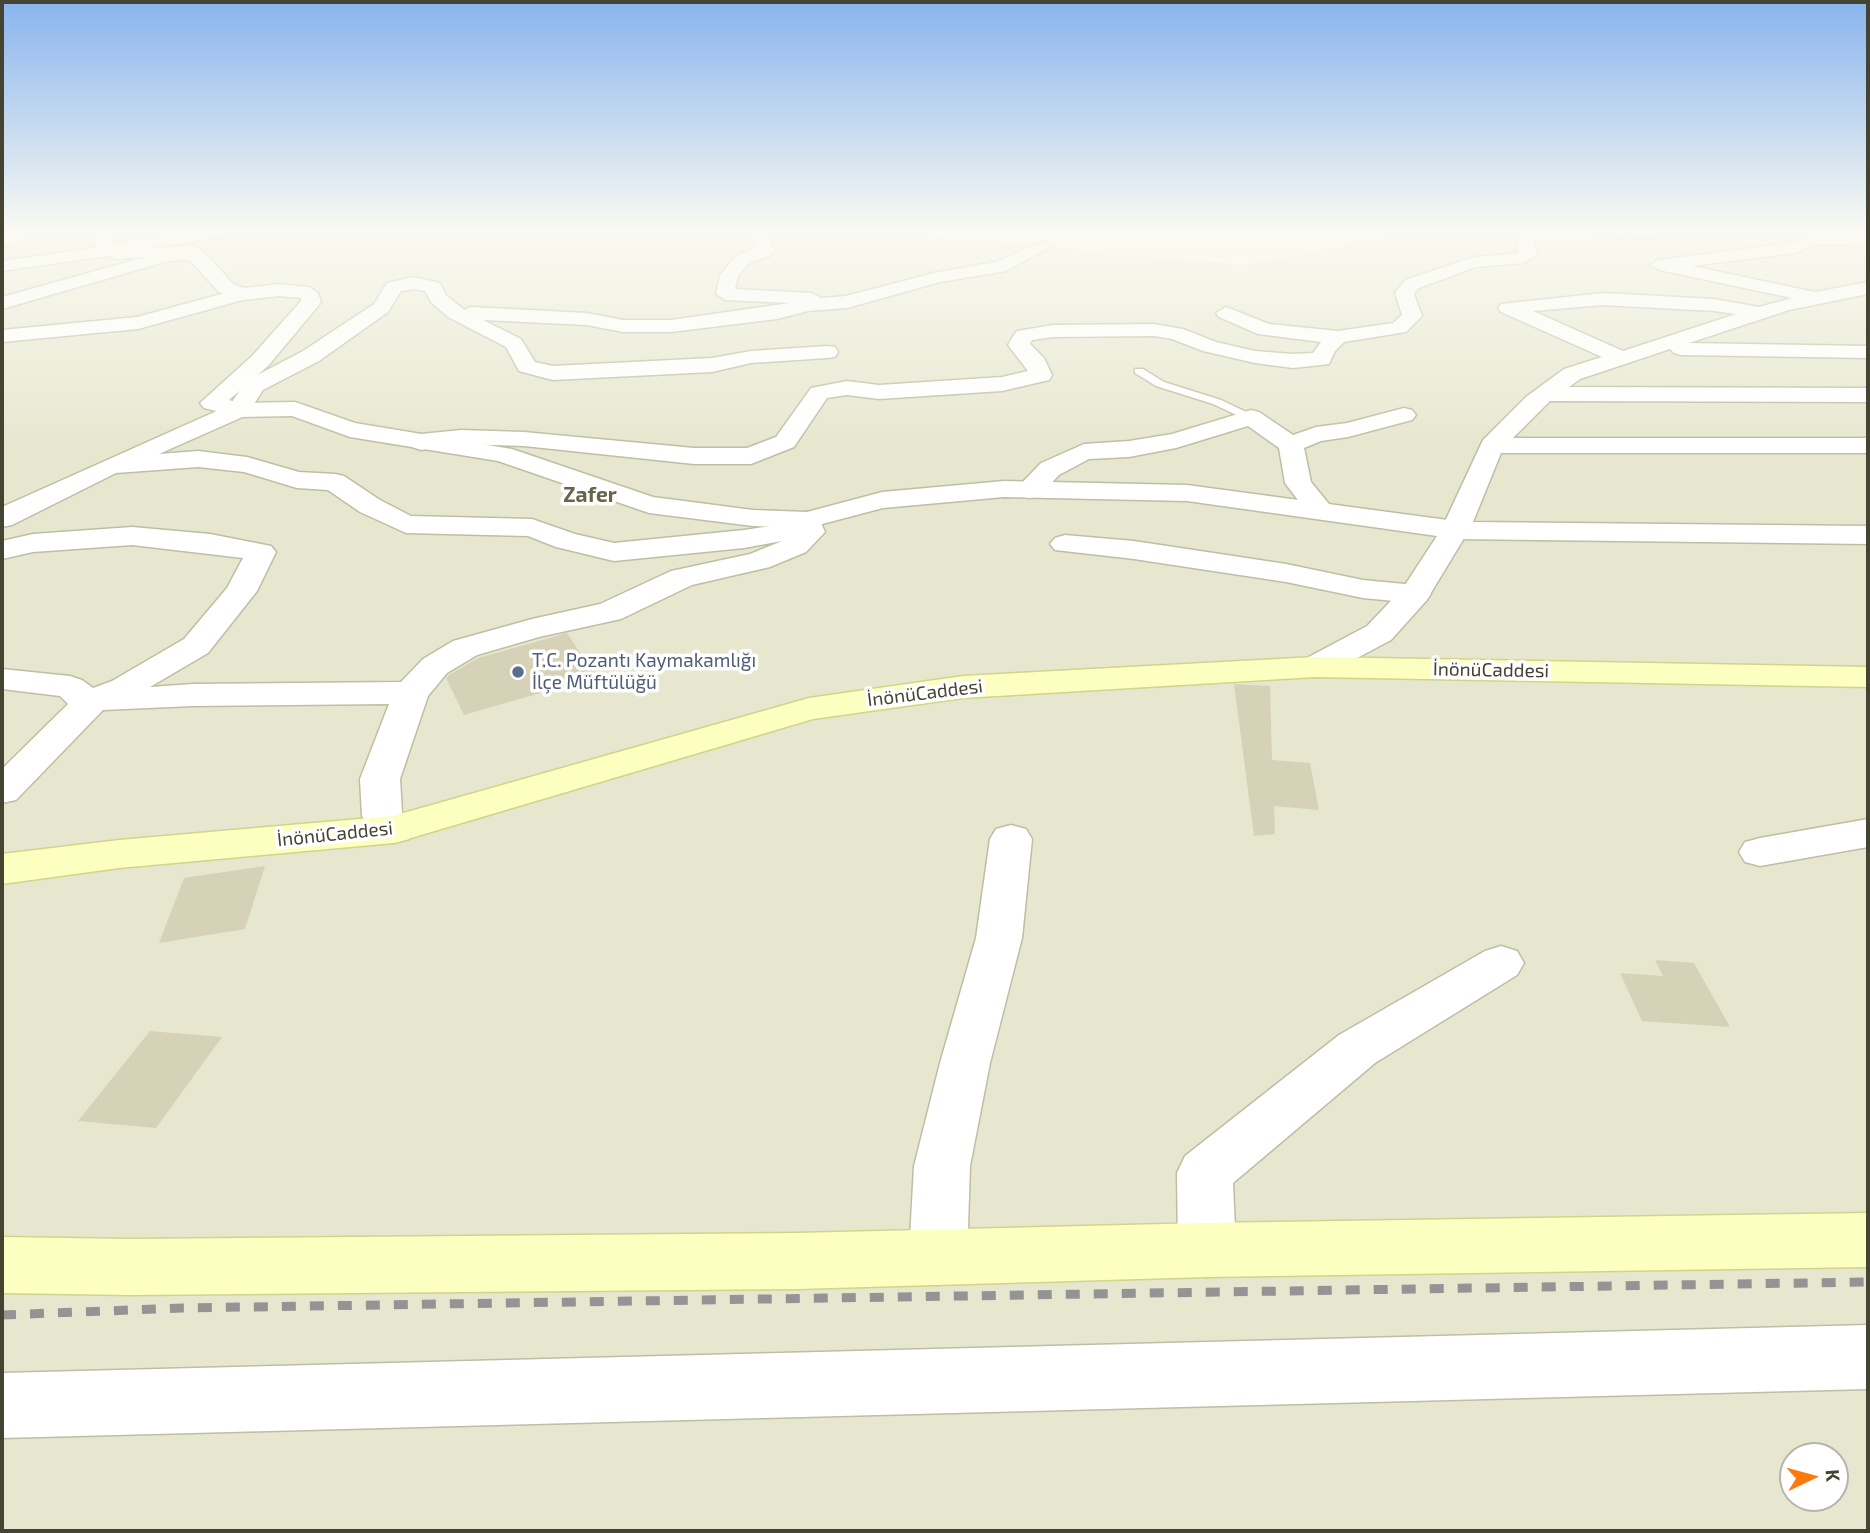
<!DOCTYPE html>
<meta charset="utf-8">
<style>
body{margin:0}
#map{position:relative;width:1870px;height:1533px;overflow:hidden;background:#f3f3e2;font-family:"Exo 2",sans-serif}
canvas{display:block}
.frame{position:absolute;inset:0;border:4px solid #454332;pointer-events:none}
.north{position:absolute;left:1779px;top:1442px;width:70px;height:70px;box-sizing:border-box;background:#fff;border:2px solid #b5b4ad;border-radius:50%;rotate:85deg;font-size:19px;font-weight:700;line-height:28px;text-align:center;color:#454332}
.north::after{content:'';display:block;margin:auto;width:24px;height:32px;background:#ff780d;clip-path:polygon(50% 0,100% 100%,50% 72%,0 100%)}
</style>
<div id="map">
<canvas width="1870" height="1533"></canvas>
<div class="frame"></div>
<div class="north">K</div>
</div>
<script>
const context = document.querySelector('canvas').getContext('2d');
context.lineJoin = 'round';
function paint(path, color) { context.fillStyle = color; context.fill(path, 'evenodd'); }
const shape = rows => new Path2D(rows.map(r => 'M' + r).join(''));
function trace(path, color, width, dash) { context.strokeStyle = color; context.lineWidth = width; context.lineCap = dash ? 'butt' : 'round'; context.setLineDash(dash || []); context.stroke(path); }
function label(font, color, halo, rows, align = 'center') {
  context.font = font + ' "Exo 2",sans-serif'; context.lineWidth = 7; context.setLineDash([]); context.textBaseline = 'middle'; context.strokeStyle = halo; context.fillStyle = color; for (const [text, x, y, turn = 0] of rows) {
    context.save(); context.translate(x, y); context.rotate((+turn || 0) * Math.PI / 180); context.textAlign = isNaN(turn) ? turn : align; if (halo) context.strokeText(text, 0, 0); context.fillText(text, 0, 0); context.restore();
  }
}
const residential = shape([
 [2,230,850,230,1244,265,1425,230,1868,230,1868,1531,2,1531],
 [1793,1456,1835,1456,1835,1498,1793,1498]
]);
const building = shape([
 [567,633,596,677,464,715,446,678,449,675,478,658],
 [1234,684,1270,686,1272,760,1310,763,1319,810,1274,806,1275,834,1254,836],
 [265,866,245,929,159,943,184,878],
 [1655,960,1694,963,1730,1027,1642,1021,1620,973,1663,976],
 [150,1031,222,1037,156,1128,78,1121]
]);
const service = shape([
 [1135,369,1143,369,1164,382,1221,400,1257,417,1247,420,1213,404,1156,386,1135,373,1135,369]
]);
const minor = shape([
 [23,230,48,230,46,233,2,247,2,237,23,230],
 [99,230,115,230,112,245,118,251,115,255,2,271,2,261,95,248,99,230],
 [751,230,767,230,774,251,771,255,748,264,738,276,735,289,812,293,821,298,846,296,938,272,996,262,1044,241,1052,246,1006,271,940,282,847,308,808,311,777,319,671,332,623,332,587,325,483,320,521,339,535,362,553,366,712,358,751,351,827,346,835,347,838,352,835,357,827,358,751,363,712,372,553,380,545,378,519,371,506,347,448,317,431,302,425,291,414,289,401,291,388,312,319,361,263,390,247,415,159,454,198,451,247,457,299,472,335,474,344,476,380,500,411,516,532,519,575,534,614,543,744,530,777,525,807,512,817,514,825,532,806,552,770,567,692,585,621,619,539,637,477,655,447,673,428,696,400,779,402,813,415,829,409,839,394,843,379,839,362,816,360,779,389,704,193,706,103,710,16,800,2,803,2,769,68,704,60,696,2,689,2,669,70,676,82,680,93,688,112,681,184,639,227,588,243,558,132,545,33,552,2,559,2,541,33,534,132,527,210,534,271,546,276,552,257,591,208,653,150,687,193,684,401,682,423,659,453,641,532,619,600,604,671,571,750,554,782,541,744,548,614,561,556,547,528,536,406,533,360,512,328,490,297,488,244,472,198,467,116,473,12,525,2,527,2,507,230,405,246,381,303,351,374,304,387,283,414,277,440,283,446,295,464,310,471,307,587,313,623,320,671,320,790,303,725,300,716,294,720,275,736,256,756,248,751,230],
 [1560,230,1714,230,1706,235,1534,241,1537,254,1524,263,1476,267,1419,288,1414,294,1422,316,1406,332,1344,342,1335,351,1329,364,1321,365,1293,368,1255,363,1203,351,1172,339,1154,336,1053,337,1032,340,1030,344,1044,358,1052,375,1049,380,1002,391,879,399,847,395,827,398,794,447,751,464,694,464,524,446,461,444,421,450,412,447,408,442,412,437,421,434,461,430,524,432,694,448,747,448,776,437,811,388,847,381,879,385,1002,377,1028,371,1008,345,1014,335,1017,331,1053,325,1154,324,1183,329,1216,342,1255,351,1293,354,1313,353,1321,342,1258,334,1219,317,1216,313,1226,307,1269,324,1338,331,1393,323,1402,315,1395,293,1405,280,1474,257,1514,254,1519,252,1517,244,1520,233,1560,230],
 [1813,234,1868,235,1868,245,1816,244,1794,253,1692,266,1815,292,1868,282,1868,294,1789,310,1689,343,1868,346,1868,358,1681,355,1674,353,1670,349,1580,379,1569,387,1868,388,1868,402,1550,401,1513,438,1868,438,1868,453,1501,453,1473,522,1868,526,1868,544,1455,539,1445,536,1441,530,1483,440,1526,397,1564,369,1602,357,1501,312,1498,308,1501,304,1603,293,1714,299,1759,307,1792,298,1659,270,1650,265,1659,260,1790,243,1813,234],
 [1603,305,1714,311,1736,314,1623,351,1533,311,1603,305],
 [196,250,205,255,202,259,168,261,2,309,2,297,167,251,196,250],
 [243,288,252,294,250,298,138,329,2,342,2,330,137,317,243,288],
 [1404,408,1412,410,1416,415,1412,420,1348,437,1321,441,1304,448,1311,482,1334,510,1330,516,1320,518,1310,516,1285,483,1279,448,1248,426,1176,448,1129,457,1089,459,1059,475,1039,496,1029,498,1019,496,1015,490,1041,463,1084,444,1129,441,1172,434,1251,410,1259,412,1293,435,1316,427,1347,423,1404,408],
 [1065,535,1134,541,1286,564,1363,580,1415,585,1426,587,1431,594,1426,601,1415,603,1363,598,1286,582,1134,559,1055,550,1050,544,1055,538,1065,535],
 [1868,819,1868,847,1760,866,1745,862,1739,852,1745,842,1760,838,1868,819],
 [1011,825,1026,829,1032,839,1022,938,990,1063,970,1166,967,1257,959,1277,938,1285,917,1277,909,1257,914,1166,940,1063,976,938,990,839,996,829,1011,825],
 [1501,946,1517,951,1524,963,1517,975,1375,1063,1233,1183,1236,1250,1228,1269,1207,1277,1186,1269,1178,1250,1177,1173,1185,1156,1339,1035,1485,951,1501,946],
 [1868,1325,1868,1389,2,1438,2,1373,1868,1325]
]);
const tertiary = shape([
 [241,230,233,235,147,248,195,246,208,256,233,284,244,288,279,284,309,287,318,293,321,302,318,306,268,366,229,400,239,403,295,402,355,423,512,449,653,497,753,510,807,512,882,492,1004,481,1187,485,1455,521,1465,524,1469,530,1426,601,1391,640,1327,674,1315,677,1303,674,1298,667,1303,660,1367,626,1403,588,1437,536,1187,501,1004,497,883,508,807,528,753,526,649,513,498,461,350,437,292,416,239,417,204,408,200,403,252,356,301,301,301,298,279,296,243,300,219,292,185,255,114,259,100,251,103,247,180,231,241,230]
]);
const secondary = shape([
 [1315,657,1868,667,1868,687,1315,677,963,698,813,719,394,843,119,868,2,884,2,854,119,840,393,816,809,698,963,676,1315,657],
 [1868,1213,1868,1267,1207,1277,798,1289,131,1295,2,1293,2,1237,131,1239,798,1233,1207,1223,1868,1213]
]);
const rail = shape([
 [2,1315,182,1308,1868,1282]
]);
const markers = [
 [518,672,7,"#5c6f8a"]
];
const serviceNames = [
 ["T.C. Pozantı Kaymakamlığı",532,661],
 ["İlçe Müftülüğü",532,683]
];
const streetNames = [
 ["İnönüCaddesi",1491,670,1],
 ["İnönüCaddesi",925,693,-7],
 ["İnönüCaddesi",335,834,-6]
];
const farDistrictnames = [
 ["Zafer",590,495]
];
paint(residential, '#e7e7d0');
paint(building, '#d5d2b7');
trace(service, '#bfbda4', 3);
trace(minor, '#bfbda4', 3);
trace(tertiary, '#bfbda4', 3);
trace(secondary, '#d1d48b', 3);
paint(service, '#fff');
paint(minor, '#fff');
paint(tertiary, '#fff');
paint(secondary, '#fcffc0');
trace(rail, '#949494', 9, [14, 14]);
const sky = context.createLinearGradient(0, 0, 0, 445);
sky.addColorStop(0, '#88b4ee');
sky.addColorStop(0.52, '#fafaf2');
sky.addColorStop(1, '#fafaf200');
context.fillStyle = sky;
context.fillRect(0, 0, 1870, 445);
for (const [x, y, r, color] of markers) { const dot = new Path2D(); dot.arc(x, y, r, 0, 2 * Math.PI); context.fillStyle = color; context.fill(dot); trace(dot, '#fff', 2.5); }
label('19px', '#4e5e75', '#fff', serviceNames, 'left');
label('19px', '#454332', '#fff', streetNames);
label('bold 21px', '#696549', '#fff', farDistrictnames);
</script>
